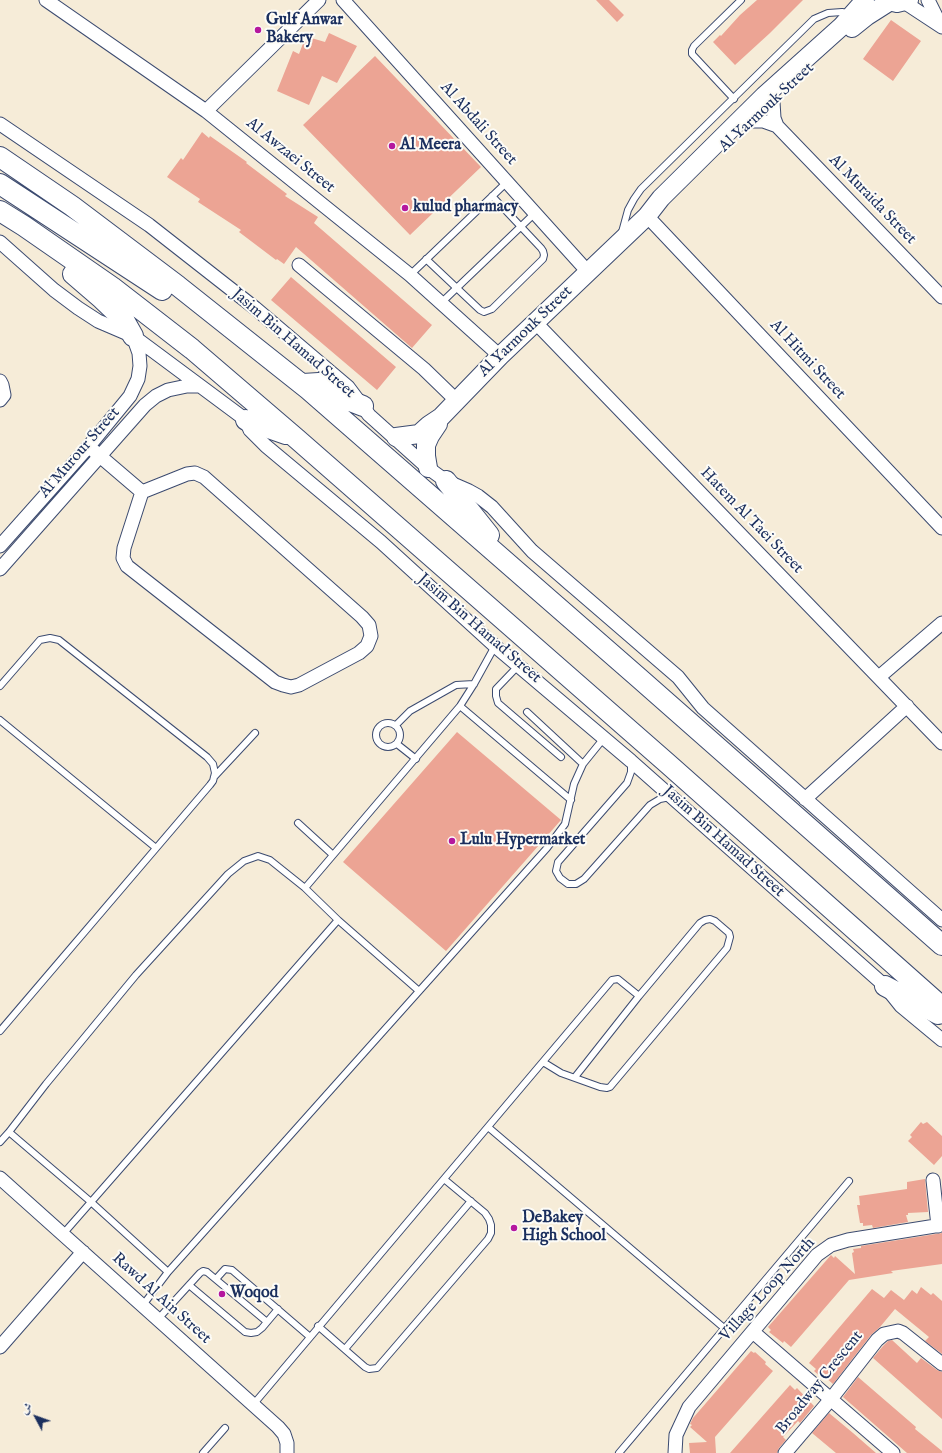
<!DOCTYPE html>
<meta charset="utf-8">
<style>
body{margin:0}
#map{position:relative;width:942px;height:1453px;overflow:hidden;background:#f6ecd8;font-family:"IM FELL English",Amiri,serif}
canvas{display:block}
.north{position:absolute;left:16px;top:1397px;width:40px;height:40px;-webkit-text-stroke:3px #fdfcf7;paint-order:stroke;rotate:311deg;font-size:11px;font-weight:700;line-height:16px;text-align:center;color:#1b2f5e}
.north::after{content:'';display:block;margin:auto;width:14px;height:18px;background:#1b2f5e;clip-path:polygon(50% 0,100% 100%,50% 72%,0 100%)}
</style>
<div id="map">
<canvas width="942" height="1453"></canvas>
<div class="north">ش</div>
</div>
<script>
const context = document.querySelector('canvas').getContext('2d');
context.lineJoin = 'round';
function paint(path, color) { context.fillStyle = color; context.fill(path, 'evenodd'); }
const shape = rows => new Path2D(rows.map(r => 'M' + r).join(''));
function trace(path, color, width, dash) { context.strokeStyle = color; context.lineWidth = width; context.lineCap = dash ? 'butt' : 'round'; context.setLineDash(dash || []); context.stroke(path); }
function label(font, color, halo, rows, align = 'center') {
  context.font = font + ' "IM FELL English",serif'; context.lineWidth = 4; context.setLineDash([]); context.textBaseline = 'middle'; context.strokeStyle = halo; context.fillStyle = color; for (const [text, x, y, turn = 0] of rows) {
    context.save(); context.translate(x, y); context.rotate((+turn || 0) * Math.PI / 180); context.textAlign = isNaN(turn) ? turn : align; if (halo) context.strokeText(text, 0, 0); context.fillText(text, 0, 0); context.restore();
  }
}
const building = shape([
 [596,0,609,0,624,15,617,22],
 [757,0,803,0,770,33,735,65,713,42,720,35,721,36,740,15],
 [891,20,921,41,893,81,863,59],
 [329,33,357,46,337,83,322,76,309,105,277,91,293,51,299,54,304,41,307,42,308,37,325,42],
 [375,56,481,167,410,235,303,125],
 [202,132,209,138,210,136,247,162,246,163,287,194,285,196,318,217,314,223,432,325,412,348,296,247,284,264,277,259,276,260,239,232,241,230,198,202,200,199,167,177,181,158,183,160],
 [291,277,396,367,377,390,271,300],
 [457,732,561,820,446,951,343,862],
 [921,1122,923,1124,927,1122,942,1136,942,1156,934,1165,908,1141,912,1137,910,1135],
 [925,1179,928,1212,908,1213,908,1215,906,1215,908,1222,873,1228,872,1225,863,1226,863,1223,860,1223,857,1205,860,1205,859,1196,907,1189,907,1182],
 [942,1233,942,1264,891,1271,893,1273,849,1280,791,1347,784,1341,783,1343,769,1332,771,1330,768,1327,831,1255,834,1258,835,1256,855,1274,852,1253,854,1252,853,1249,861,1248,861,1246],
 [921,1287,931,1295,933,1293,942,1301,942,1354,925,1341,929,1337,895,1309,880,1327,871,1335,833,1384,825,1377,823,1379,814,1371,816,1369,809,1363,872,1289,884,1298,891,1290,904,1300,912,1290,917,1294],
 [892,1340,917,1363,921,1358,937,1370,942,1372,942,1419,873,1358,883,1346,888,1341],
 [751,1351,754,1353,755,1352,766,1362,765,1364,773,1371,715,1437,716,1453,690,1453,689,1443,707,1442,690,1427,692,1425,690,1424,693,1418],
 [858,1377,916,1427,915,1429,942,1451,942,1453,907,1453,843,1397],
 [790,1385,795,1390,797,1388,814,1406,800,1423,798,1421,783,1437,786,1440,779,1448,777,1453,730,1453],
 [829,1413,853,1433,876,1453,836,1453,812,1433]
]);
const lane = shape([
 [734,99,692,54,692,50,694,46,741,0],
 [622,232,628,210,634,199,641,189,814,19,828,13,842,12,850,14],
 [426,259,480,310,484,312,492,309,543,259,544,255,543,251,541,248,492,196],
 [410,275,507,182],
 [441,303,535,213],
 [495,646,474,684,460,706,305,888,270,860,258,856,244,861,228,874,136,975,46,1084,9,1132,91,1202,168,1272,547,848,565,824,574,784,583,764,604,738],
 [519,665,496,689,496,696,498,703,561,757],
 [0,686,40,640,50,638,59,640,207,757,213,764,215,773,213,781,210,785,0,1031],
 [460,706,571,800],
 [527,712,583,764],
 [0,720,156,848],
 '376 735a12 12 0 1 1 24 0a12 12 0 1 1-24 0Z',
 [396,725,410,711,456,685,474,684],
 [397,744,416,759],
 [631,762,631,772,627,783,558,862,556,871,560,878,568,884,576,884,584,879,650,805,660,799,670,797],
 [214,777,255,733],
 [298,823,333,855],
 [305,888,338,920],
 [543,1062,561,1073,600,1087,607,1088,610,1087,727,948,730,937,729,933,715,921,710,919,705,920,700,923,639,996,575,1077],
 [488,1127,724,1328],
 [0,1142,9,1132],
 [63,1234,338,920,419,991],
 [216,1279,225,1269,232,1270,310,1337],
 [189,1285,245,1332,251,1333,257,1332,262,1328,278,1309],
 [143,1305,168,1272],
 [158,1319,200,1273,203,1271,207,1272,267,1322],
 [318,1326,365,1367,369,1369,377,1368,488,1239,491,1233,491,1225,489,1219,485,1213,444,1179],
 [345,1349,471,1201],
 [252,1406,612,980,618,979,639,996],
 [203,1453,225,1428],
 [619,1453,849,1181]
]);
const street = shape([
 [46,0,206,111,410,275,500,356],
 [343,0,588,272],
 [928,0,941,26],
 [904,2,942,27],
 [773,102,774,118,777,126,942,297],
 [206,111,319,0],
 [753,121,763,121,777,126],
 [0,124,149,225,255,308,348,387,369,415,428,468,446,481,469,491,478,496,492,507,532,551,678,677,703,708,942,920],
 [647,216,942,528],
 [0,242,54,290,78,308,98,321,133,336,246,420,250,430,266,446,381,542,495,646,631,761,885,986,901,1006,942,1040],
 [299,265,424,369,457,401],
 [535,322,942,743],
 [0,381,2,385,4,395,0,400],
 [94,451,142,492],
 [195,473,204,477,362,617,369,625,371,636,367,646,359,653,299,685,291,687,283,685,275,682,127,566,123,558,124,548,142,492,187,474,195,473],
 [0,546,89,446,130,396,138,379,140,366,139,353,133,336],
 [0,569,145,405,156,396,168,390,187,386,200,386],
 [879,677,942,623],
 [805,799,907,706],
 [0,1178,278,1427,284,1434,287,1443,287,1453],
 [933,1180,938,1226],
 [753,1332,893,1453],
 [0,1347,83,1252],
 [675,1453,676,1435,689,1407,817,1255,831,1245,848,1240,942,1225],
 [785,1453,831,1399,877,1340,884,1334,898,1331,903,1333,942,1364]
]);
const secondary = shape([
 [885,0,897,3,909,0],
 [852,28,867,16,889,2],
 [396,437,419,434,429,425,441,417,500,356,647,216,661,198,764,96,842,26,865,0],
 [428,468,426,456,426,445,430,436,438,424]
]);
const primary = shape([
 [0,157,72,206,178,286,309,390,639,678,942,945],
 [0,184,162,290],
 [0,211,24,226,112,287,192,349,297,439,667,763,942,1007],
 [73,274,102,299,124,320,133,336],
 [303,384,319,383,323,385,340,397,363,406],
 [246,420,286,434],
 [446,481,489,535],
 [885,986,938,1014]
]);
const markers = [
 [258,30,4,"#b5179e"],
 [392,146,4,"#b5179e"],
 [405,208,4,"#b5179e"],
 [452,841,4,"#b5179e"],
 [514,1228,4,"#b5179e"],
 [222,1294,4,"#b5179e"]
];
const poiNames = [
 ["Gulf Anwar",266,21],
 ["Bakery",266,39],
 ["Al Meera",400,146],
 ["kulud pharmacy",413,208],
 ["Lulu Hypermarket",460,841],
 ["DeBakey",522,1219],
 ["High School",522,1237],
 ["Woqod",230,1294]
];
const streetNames = [
 ["Al Yarmouk Street",767,108,-43],
 ["Al Abdali Street",478,124,48],
 ["Al Awzaei Street",290,156,39],
 ["Al Muraida Street",872,200,46],
 ["Al Yarmouk Street",526,332,-44],
 ["Jasim Bin Hamad Street",293,344,41],
 ["Al Hitmi Street",807,360,47],
 ["Al Murour Street",80,453,-49],
 ["Hatem Al Taei Street",751,521,46],
 ["Jasim Bin Hamad Street",479,629,41],
 ["Jasim Bin Hamad Street",723,842,42],
 ["Village Loop North",768,1290,-48],
 ["Rawd Al Ain Street",161,1299,42],
 ["Broadway Crescent",820,1383,-51]
];
paint(building, '#eca494');
trace(lane, '#3c4b70', 8);
trace(street, '#3c4b70', 15);
trace(secondary, '#3c4b70', 20);
trace(primary, '#3c4b70', 22);
trace(lane, '#fff', 6);
trace(street, '#fff', 13);
trace(secondary, '#fff', 18);
trace(primary, '#fff', 20);
for (const [x, y, r, color] of markers) { const dot = new Path2D(); dot.arc(x, y, r, 0, 2 * Math.PI); context.fillStyle = color; context.fill(dot); trace(dot, '#fdfcf7', 1.5); }
label('bold 16px', '#1b2f5e', '#fdfcf7', poiNames, 'left');
label('16px', '#1b2f5e', '#fdfcf7', streetNames);
</script>
